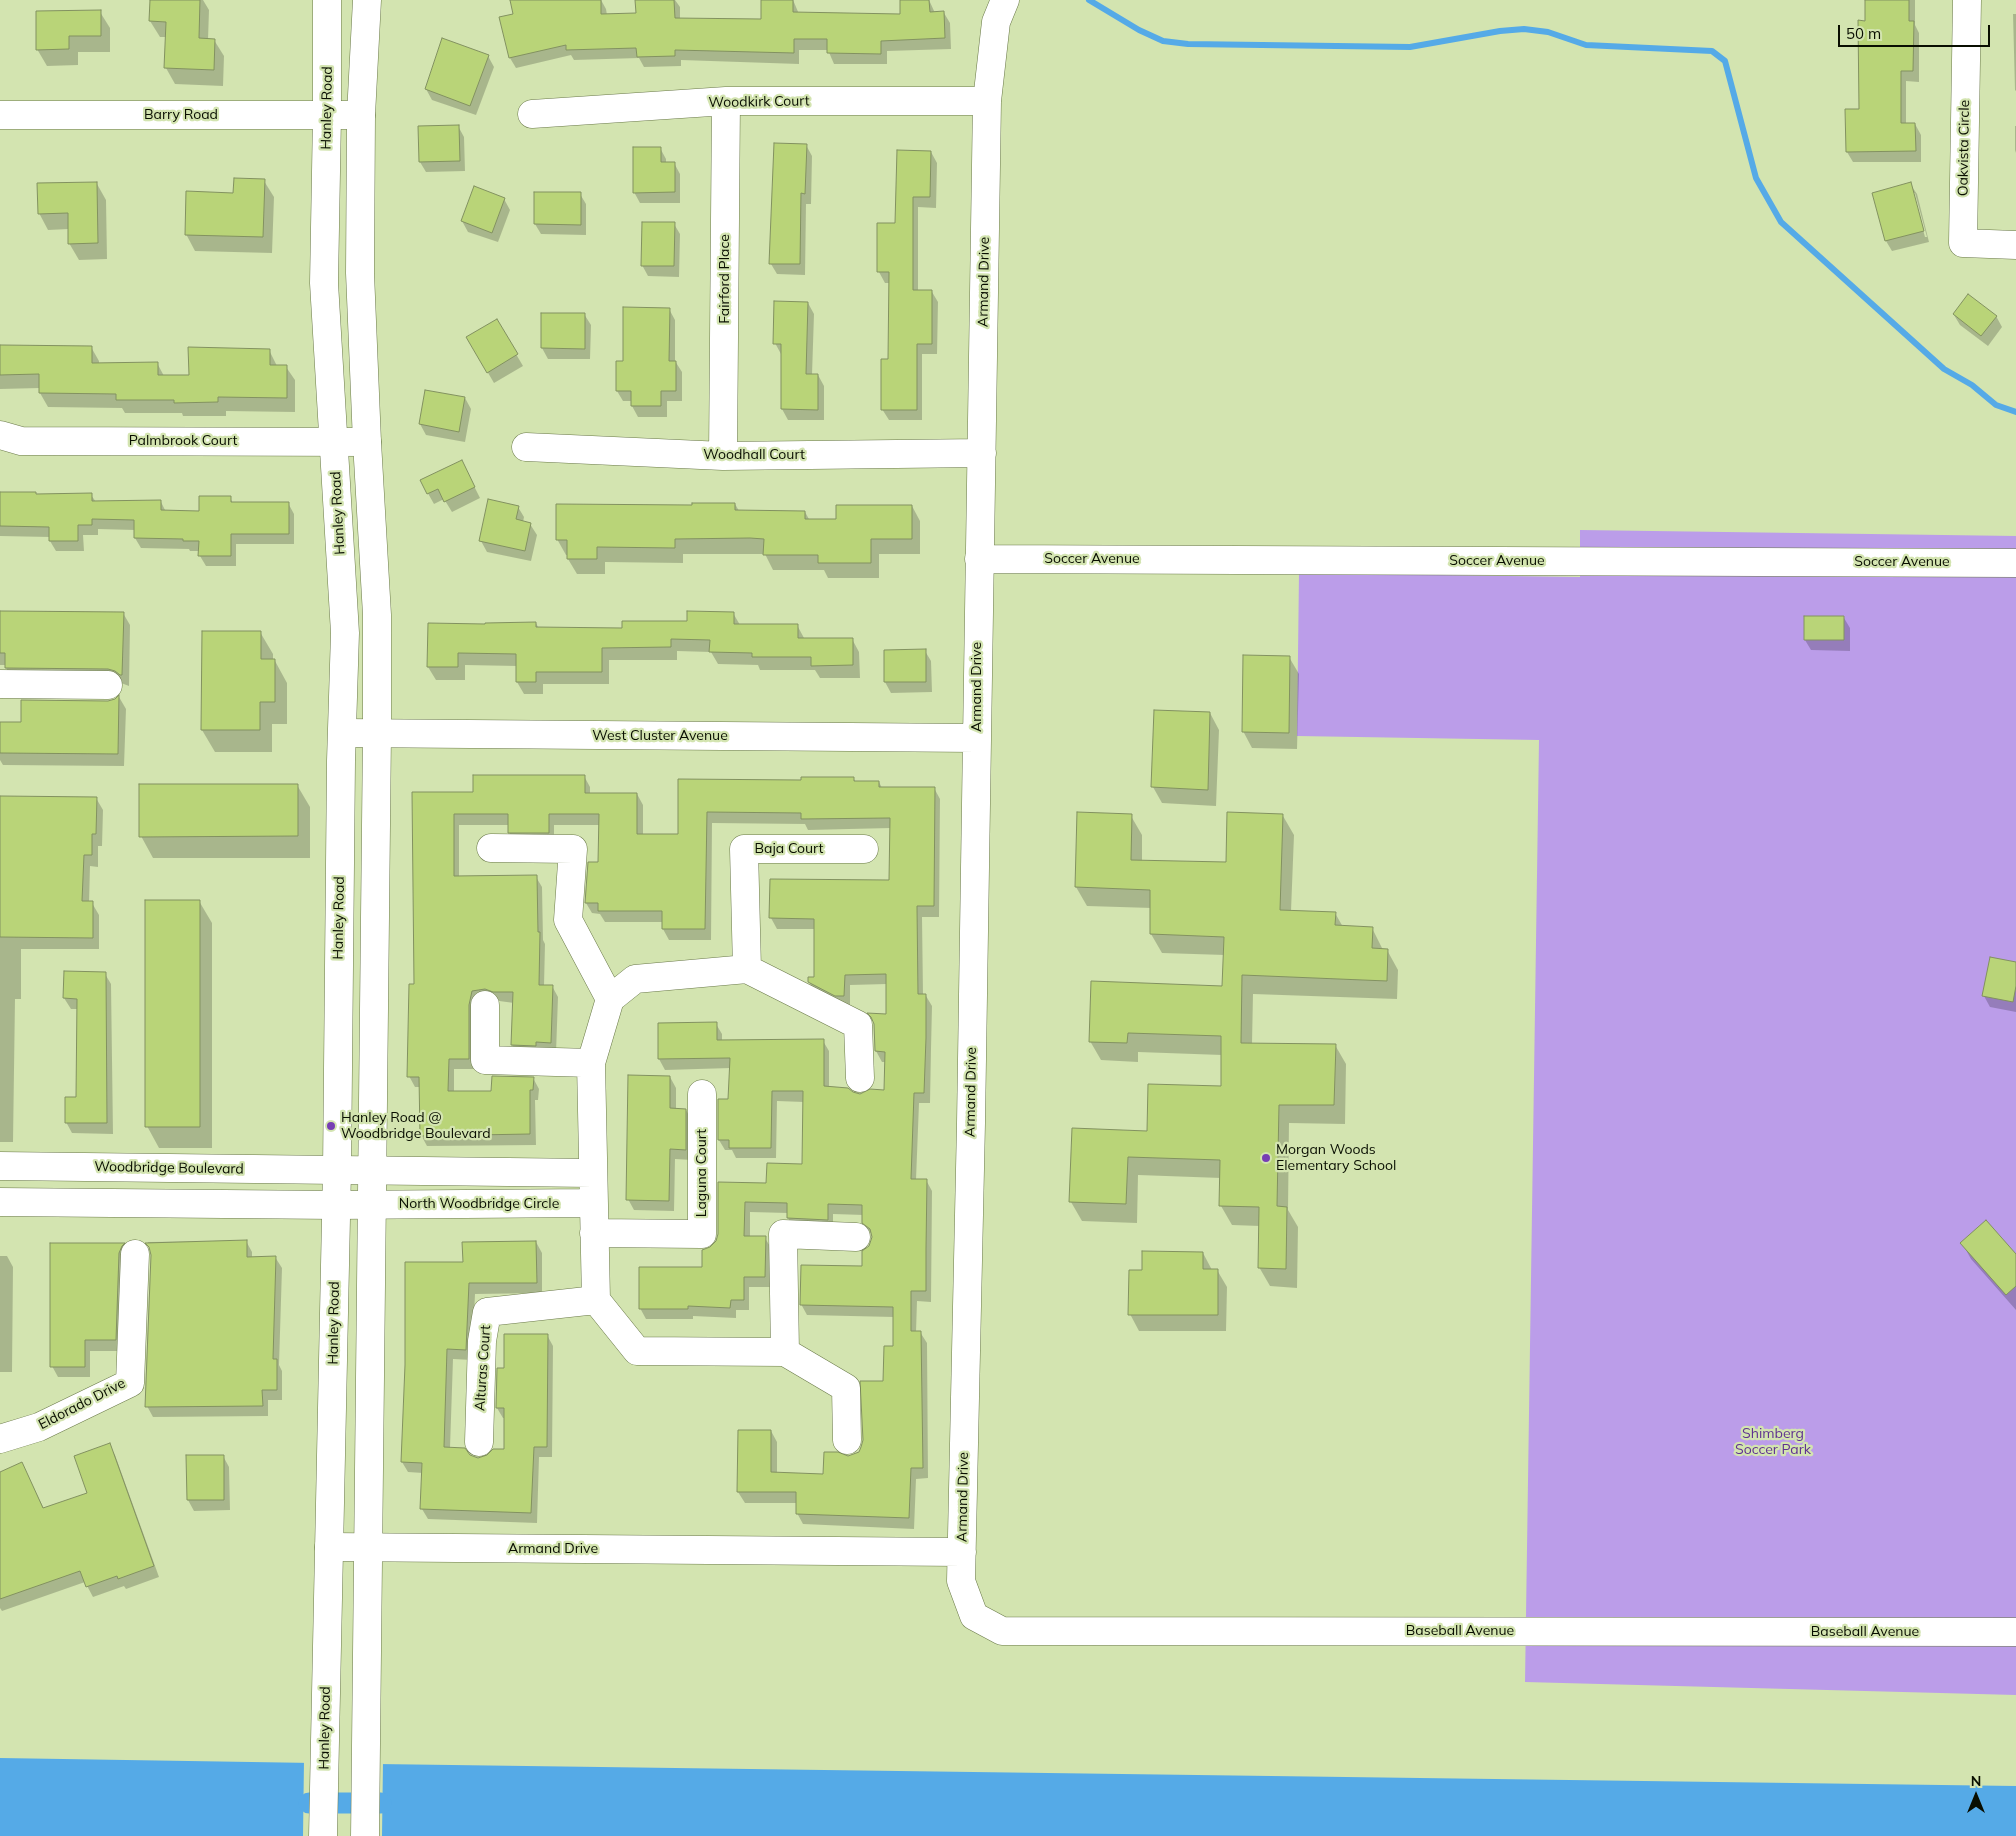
<!DOCTYPE html>
<style>
body{margin:0}
#map{position:relative;width:2016px;height:1836px;overflow:hidden;background:#d3e4b0;font-family:Mulish,sans-serif}
canvas{display:block}
.north{position:absolute;left:1951px;top:1771px;width:50px;height:50px;-webkit-text-stroke:4px #d3e4b0;paint-order:stroke;rotate:0deg;font-size:14px;font-weight:700;line-height:20px;text-align:center;color:#090e00}
.north::after{content:'';display:block;margin:auto;width:18px;height:22px;background:#090e00;clip-path:polygon(50% 0,100% 100%,50% 72%,0 100%)}
.scale{position:absolute;left:1838px;top:25px;width:152px;height:22px;box-sizing:border-box;border:2px solid #090e00;border-top:0;padding-left:6px;font-size:15px;line-height:18px;white-space:nowrap;color:#090e00;-webkit-text-stroke:4px #d3e4b0;paint-order:stroke}
</style>
<div id="map">
<canvas width="2016" height="1836"></canvas>
<div class="north">N</div>
<div class="scale">50 m</div>
</div>
<script>
const context = document.querySelector('canvas').getContext('2d');
context.lineJoin = 'round';
function paint(path, color) { context.fillStyle = color; context.fill(path, 'evenodd'); }
const shape = rows => new Path2D(rows.map(r => 'M' + r).join(''));
function trace(path, color, width, dash) { context.strokeStyle = color; context.lineWidth = width; context.lineCap = dash ? 'butt' : 'round'; context.setLineDash(dash || []); context.stroke(path); }
function label(font, color, halo, rows, align = 'center') {
  context.font = font + ' Mulish,sans-serif'; context.lineWidth = 4.5; context.setLineDash([]); context.textBaseline = 'middle'; context.strokeStyle = halo; context.fillStyle = color; for (const [text, x, y, turn = 0] of rows) {
    context.save(); context.translate(x, y); context.rotate((+turn || 0) * Math.PI / 180); context.textAlign = isNaN(turn) ? turn : align; if (halo) context.strokeText(text, 0, 0); context.fillText(text, 0, 0); context.restore();
  }
}
const green = shape([
 [1580,530,2016,536,2016,1695,1525,1682,1539,740,1297,736,1299,573,1580,577]
]);
const water = shape([
 [0,1758,314,1763,313,1836,0,1836],
 [377,1764,2016,1786,2016,1836,375,1836]
]);
const pier = shape([
 [304,1760,314,1760,315,1836,303,1836],
 [376,1761,383,1761,382,1836,373,1836]
]);
const shadow = shape([
 [151,0,203,0,209,10,208,40,214,40,224,56,223,86,175,84,166,68,167,37,160,37,150,21],
 [515,0,601,0,606,9,607,15,637,15,637,0,675,0,680,7,680,19,763,21,793,0,799,14,902,15,929,0,935,13,944,13,950,23,951,49,887,51,887,64,834,64,828,50,799,50,799,64,681,60,681,66,644,67,639,58,574,60,571,55,516,68,510,58],
 [1866,0,1915,0,1915,25,1919,33,1919,82,1906,81,1906,124,1915,124,1921,135,1921,162,1853,162,1847,152,1860,110],
 [100,12,110,28,110,52,78,52,78,65,47,66,37,49],
 [2013,14,2016,14,2016,91,2015,90],
 [488,56,494,67,476,115,432,100,426,89],
 [458,126,464,137,465,171,426,172,420,162],
 [2015,126,2016,126,2016,153,2015,150],
 [806,145,812,156,811,204,806,204,805,275,777,274,771,264],
 [660,148,666,159,666,163,674,163,680,174,680,203,640,203,634,192],
 [931,152,937,163,936,208,918,207,918,292,932,292,938,302,937,354,922,354,922,420,889,420,882,409,890,360,890,283,885,283,879,272,879,224,896,224],
 [264,181,274,197,272,253,195,251,186,234],
 [97,184,106,200,107,259,79,260,69,243,69,229,48,230,39,213],
 [1910,184,1917,194,1929,242,1892,251,1886,241,1874,193],
 [1913,193,1915,193,1927,237,1925,237],
 [580,194,586,204,586,235,541,234,535,224],
 [504,199,510,210,498,242,468,232,462,221],
 [674,224,680,234,679,277,648,276,642,265],
 [808,303,814,314,812,375,818,375,824,386,824,420,788,420,782,409,783,354,781,354,775,343],
 [669,309,675,320,675,361,682,372,682,401,667,401,667,417,638,417,632,406,632,401,623,401,617,391,624,362],
 [542,314,584,314,591,325,590,359,548,359,542,348],
 [1954,315,1996,316,2002,327,1988,346,1960,325],
 [496,320,523,366,494,383,467,337],
 [0,347,91,347,99,361,99,364,157,363,164,376,190,376,269,350,277,366,286,367,295,380,295,412,226,411,226,416,183,416,182,413,125,413,122,408,48,407,40,393,40,388,0,389],
 [465,398,471,409,465,442,426,435,420,424],
 [467,472,480,498,452,512,444,499,434,504,421,481],
 [0,493,37,495,91,495,96,502,161,502,166,512,200,513,230,498,233,503,288,503,294,514,294,544,236,544,236,566,206,566,200,556,200,551,190,551,189,549,141,548,135,538,135,530,98,529,98,535,83,535,84,551,56,551,50,541,50,537,0,536],
 [735,504,739,511,805,512,810,521,837,521,912,506,920,521,920,554,879,554,879,578,828,578,824,570,773,570,765,554,683,554,683,563,605,562,605,574,577,574,568,559,568,555,566,555,557,539,693,506],
 [518,507,524,517,523,522,530,524,537,535,531,561,487,552,481,541],
 [0,613,123,613,130,625,129,686,116,681,13,680,6,668,6,665,0,665],
 [733,613,740,625,797,625,804,638,852,639,859,652,860,678,820,678,815,670,760,670,758,665,718,664,711,652,677,651,677,660,609,660,609,684,543,684,543,694,524,694,517,682,517,666,465,665,465,680,436,680,428,667,429,625,487,626,536,623,539,629,624,629,688,622],
 [1844,618,1850,628,1850,651,1811,650,1805,640],
 [203,632,260,632,273,654,273,661,275,661,287,683,287,724,272,724,272,752,215,752,202,730],
 [925,651,931,661,932,692,891,693,885,682],
 [1289,657,1299,674,1297,749,1252,748,1243,731],
 [119,697,126,709,124,766,3,765,0,760,0,723,22,723,116,700],
 [1210,713,1219,730,1216,806,1162,803,1153,787],
 [584,776,590,787,590,794,637,794,643,805,643,835,679,835,679,780,802,781,853,778,856,782,879,782,882,788,934,788,940,799,939,917,922,917,923,995,926,996,932,1006,931,1049,930,1103,919,1103,916,1180,926,1180,932,1191,931,1302,917,1301,916,1332,920,1332,927,1343,928,1478,916,1479,914,1529,803,1524,797,1513,797,1503,745,1503,738,1492,771,1431,777,1442,777,1473,825,1475,848,1457,860,1453,885,1383,894,1347,894,1317,807,1315,801,1304,863,1267,873,1236,863,1223,864,1215,833,1214,833,1230,794,1229,788,1218,788,1213,750,1212,750,1237,765,1238,771,1248,771,1287,749,1287,749,1310,736,1310,736,1318,693,1316,693,1319,646,1319,640,1308,703,1269,711,1248,717,1242,719,1235,719,1183,768,1185,803,1165,804,1102,777,1101,776,1158,736,1158,732,1150,725,1150,719,1140,731,1100,731,1068,665,1070,659,1059,716,1024,722,1034,722,1041,823,1041,829,1051,829,1088,860,1095,885,1091,886,1062,882,1062,876,1051,875,1024,869,1014,887,1015,887,984,850,985,850,1006,815,993,809,982,816,978,815,929,777,929,771,918,771,880,891,882,891,828,808,830,805,824,712,823,711,940,669,940,663,929,663,922,605,922,600,914,592,913,586,903,599,863,600,825,554,825,554,843,515,843,509,832,509,825,459,825,459,877,536,877,542,887,543,940,545,944,544,986,552,986,558,997,556,1053,518,1055,512,1045,514,1003,492,1000,475,1016,475,1069,454,1069,454,1092,493,1092,533,1078,539,1089,538,1100,535,1100,536,1145,427,1146,421,1135,421,1087,415,1087,409,1076,415,985,413,793,474,793],
 [297,785,310,807,310,858,153,858,141,836],
 [0,797,96,798,103,810,102,846,98,846,98,867,90,866,89,903,92,903,99,915,99,949,21,949,21,999,15,999,13,1142,0,1142],
 [1131,816,1142,835,1142,861,1227,864,1283,816,1294,835,1291,911,1335,913,1343,927,1372,928,1383,950,1387,950,1398,970,1397,999,1253,994,1252,1044,1335,1045,1346,1064,1345,1124,1289,1123,1288,1210,1298,1227,1297,1288,1270,1286,1259,1267,1260,1226,1232,1225,1221,1206,1221,1178,1138,1175,1137,1223,1082,1221,1071,1202,1148,1132,1222,1088,1222,1055,1138,1052,1138,1062,1101,1060,1090,1041,1223,987,1225,955,1162,953,1151,934,1152,908,1087,906,1076,887],
 [199,901,212,923,212,1148,159,1148,147,1126],
 [2016,963,2016,1012,1990,1007,1984,996],
 [105,974,111,984,113,1134,72,1133,66,1122,77,1099,78,1009,71,1009,64,998],
 [670,1077,676,1088,676,1110,686,1110,692,1121,692,1160,675,1159,674,1211,634,1210,628,1199],
 [246,1241,252,1252,252,1258,275,1257,282,1268,279,1365,282,1371,282,1400,268,1400,268,1416,153,1417,147,1406,152,1254,148,1242],
 [536,1242,542,1253,542,1293,475,1294,472,1360,453,1359,450,1448,479,1459,505,1450,505,1418,503,1418,497,1408,506,1369,547,1335,553,1346,552,1457,539,1457,537,1523,428,1519,422,1509,423,1473,408,1472,402,1462,464,1263],
 [1962,1243,2016,1256,2016,1310,1971,1259],
 [52,1244,124,1244,130,1254,122,1351,90,1351,90,1377,58,1377,52,1366],
 [1203,1253,1212,1270,1217,1270,1227,1287,1226,1331,1139,1331,1130,1314,1143,1272],
 [0,1256,7,1256,13,1267,12,1372,0,1372],
 [109,1445,115,1455,159,1577,126,1589,124,1586,93,1597,85,1582,2,1611,0,1608,0,1473,27,1474,44,1509,89,1494],
 [223,1456,229,1467,230,1510,194,1511,188,1500]
]);
const stream = shape([
 [1089,0,1139,30,1163,41,1188,44,1410,47,1500,31,1524,29,1548,32,1586,45,1712,51,1725,61,1756,178,1781,222,1944,369,1972,385,1996,405,2016,412]
]);
const canal = shape([
 [309,1803,381,1803]
]);
const building = shape([
 [150,0,200,0,199,38,215,39,214,70,164,68,166,22,149,21,150,0],
 [510,0,601,0,601,14,636,13,635,0,674,0,675,18,761,19,761,0,793,0,793,12,900,14,900,0,929,0,930,12,944,11,945,38,881,41,881,54,827,53,827,39,794,39,794,53,675,50,675,56,637,57,636,48,566,50,566,45,509,58,499,17,513,14,510,0],
 [1865,0,1909,0,1909,21,1914,21,1913,71,1901,71,1901,123,1915,123,1916,151,1846,152,1845,109,1859,109,1858,20,1865,21,1865,0],
 [101,10,101,36,69,36,69,49,36,50,36,11,101,10],
 [442,38,489,55,470,106,425,89,442,38],
 [459,125,460,161,419,162,418,126,459,125],
 [774,143,807,144,805,194,801,193,800,264,769,264,774,143],
 [633,147,661,147,661,162,675,162,675,192,633,193,633,147],
 [897,150,931,151,930,197,913,197,913,290,932,290,932,344,917,344,917,410,881,410,881,359,888,359,889,272,877,272,877,223,895,223,897,150],
 [234,178,265,179,263,237,185,235,186,191,233,193,234,178],
 [97,182,98,243,68,244,68,213,38,214,37,183,97,182],
 [1911,182,1924,231,1885,241,1872,193,1911,182],
 [474,186,505,198,492,233,461,221,474,186],
 [534,192,581,192,581,225,534,224,534,192],
 [642,222,675,222,674,266,641,266,642,222],
 [1968,294,1997,316,1981,336,1953,314,1968,294],
 [774,301,808,302,806,374,818,374,818,410,781,409,781,344,773,344,774,301],
 [623,307,670,308,669,361,676,361,676,391,661,391,661,406,631,406,631,391,616,391,616,361,623,361,623,307],
 [541,313,585,313,585,349,541,348,541,313],
 [497,319,518,354,487,373,466,337,497,319],
 [0,345,92,346,92,363,158,362,158,375,189,375,188,347,270,349,270,365,287,365,287,398,218,397,218,402,174,403,174,400,116,400,116,394,39,393,39,374,0,375,0,345],
 [425,390,465,397,459,432,419,424,425,390],
 [462,460,475,487,444,502,438,489,427,494,420,480,462,460],
 [0,492,36,492,36,494,92,493,92,501,161,500,161,510,199,511,199,496,231,496,231,502,289,502,289,534,231,534,231,556,198,556,199,541,183,541,183,539,134,538,134,520,92,519,92,525,78,525,78,541,49,541,49,527,0,526,0,492],
 [488,499,519,506,516,519,531,523,525,551,479,541,488,499],
 [692,503,735,503,735,510,805,511,805,519,836,519,836,505,912,505,912,539,871,539,871,563,818,563,818,555,763,555,764,539,750,538,675,539,675,548,597,547,597,559,567,559,567,540,556,540,556,504,692,505,692,503],
 [0,611,124,612,122,675,120,675,115,671,108,669,5,668,5,653,0,653,0,611],
 [687,611,734,612,734,624,798,624,798,638,853,638,853,665,811,666,811,657,752,657,752,653,709,652,710,640,671,639,671,647,602,648,602,672,536,672,536,682,516,682,516,654,458,653,458,667,427,667,428,623,485,624,485,623,536,622,536,627,622,628,622,621,687,621,687,611],
 [1804,616,1844,616,1844,640,1804,640,1804,616],
 [202,631,261,631,261,659,275,659,275,702,260,702,260,730,201,730,202,631],
 [926,649,926,682,884,682,884,650,926,649],
 [1243,655,1290,656,1289,733,1242,732,1243,655],
 [119,695,118,754,0,753,0,722,21,722,21,700,108,701,115,699,119,695],
 [1154,710,1210,712,1208,790,1151,787,1154,710],
 [473,775,585,775,585,793,637,793,637,834,678,834,678,779,801,780,801,777,854,777,854,781,879,781,879,787,935,787,934,906,917,906,918,994,926,994,926,1038,924,1093,914,1093,911,1179,927,1179,926,1249,926,1291,911,1291,911,1331,921,1331,923,1468,911,1468,909,1518,796,1514,796,1492,737,1492,738,1430,771,1430,771,1472,823,1474,824,1452,838,1452,848,1456,859,1452,861,1447,863,1440,860,1381,883,1381,884,1346,893,1346,893,1307,800,1305,801,1265,862,1266,862,1251,869,1246,872,1237,870,1229,862,1223,862,1205,828,1204,828,1220,787,1218,787,1203,745,1202,744,1236,766,1236,765,1277,744,1277,744,1300,731,1300,730,1308,688,1306,688,1309,639,1309,639,1267,702,1267,702,1250,710,1247,716,1241,718,1234,718,1182,766,1183,767,1163,802,1164,803,1091,772,1091,771,1148,729,1148,729,1140,718,1140,718,1099,728,1099,730,1058,658,1059,658,1023,717,1022,717,1040,824,1039,824,1086,848,1088,853,1092,860,1094,870,1089,884,1090,885,1052,875,1051,874,1024,871,1017,867,1013,886,1014,886,974,845,975,844,996,835,996,808,982,808,977,814,977,814,919,769,918,770,879,889,880,890,818,801,819,801,813,707,812,705,929,662,929,662,911,598,911,598,903,585,903,588,862,598,862,599,814,549,814,549,833,508,833,508,814,454,814,454,876,537,875,538,932,540,932,539,985,553,985,551,1043,536,1042,536,1046,511,1045,513,992,493,992,485,989,472,991,469,1005,469,1059,449,1059,448,1091,491,1091,492,1076,534,1077,533,1090,530,1090,530,1134,420,1136,419,1077,407,1077,409,984,414,984,412,792,473,792,473,775],
 [139,784,298,784,298,836,139,837,139,784],
 [0,796,97,797,96,834,92,834,92,855,84,855,82,901,93,901,93,938,0,937,0,796],
 [1077,812,1132,814,1131,860,1226,862,1227,812,1283,814,1280,910,1336,912,1335,925,1373,927,1372,948,1388,949,1387,981,1242,975,1241,1043,1336,1044,1334,1105,1279,1105,1277,1206,1287,1207,1286,1269,1258,1268,1259,1207,1219,1206,1220,1160,1128,1157,1126,1204,1069,1202,1072,1128,1147,1131,1148,1084,1221,1086,1221,1036,1128,1033,1127,1043,1089,1042,1091,981,1222,986,1224,937,1150,934,1150,890,1075,887,1077,812],
 [145,900,200,900,200,1127,145,1127,145,900],
 [1990,957,2016,962,2016,986,2013,1002,1982,996,1990,957],
 [64,971,106,972,107,1123,65,1123,65,1097,76,1097,77,999,63,998,64,971],
 [628,1075,670,1076,670,1108,686,1109,686,1150,670,1149,669,1201,626,1200,628,1075],
 [1986,1220,2016,1254,2016,1286,2006,1295,1960,1243,1986,1220],
 [247,1240,247,1257,276,1256,273,1359,277,1359,277,1390,262,1390,263,1406,145,1407,151,1255,149,1247,145,1243,247,1240],
 [536,1241,537,1283,469,1283,466,1350,447,1349,444,1447,465,1448,470,1455,478,1458,487,1455,493,1449,504,1449,504,1408,496,1408,497,1368,504,1368,504,1334,548,1334,547,1447,534,1447,531,1513,420,1509,422,1463,401,1462,405,1365,405,1262,463,1262,462,1242,536,1241],
 [50,1243,125,1243,122,1246,119,1253,116,1340,85,1340,85,1367,50,1367,50,1243],
 [1142,1251,1203,1252,1203,1269,1218,1269,1218,1315,1128,1315,1129,1270,1142,1270,1142,1251],
 [110,1443,154,1566,118,1579,117,1576,86,1587,80,1571,0,1599,0,1472,22,1462,43,1508,87,1493,74,1456,110,1443],
 [186,1455,224,1455,224,1500,187,1500,186,1455]
]);
const minor = shape([
 [1005,0,996,22,987,101,971,1123,961,1581,974,1616,1002,1631,2016,1632],
 [1967,0,1963,243,2016,245],
 [532,114,726,101,987,101],
 [0,115,361,115],
 [0,435,21,441,367,442],
 [526,447,723,456,982,453],
 [723,456,726,101],
 [979,559,2016,563],
 [0,684,108,685],
 [343,733,976,738],
 [491,848,573,849,568,920,610,999],
 [747,969,744,849,864,849],
 [485,1005,485,1060,591,1063],
 [0,1166,592,1173],
 [0,1202,336,1205,592,1203],
 [594,1233,702,1234,702,1094],
 [785,1352,783,1234,856,1237],
 [0,1439,39,1427,130,1383,135,1254],
 [847,1440,846,1388,785,1352,637,1351,596,1300,591,1063,610,999,635,979,747,969,858,1025,860,1078],
 [479,1442,482,1341,487,1312,596,1300],
 [329,1547,962,1552]
]);
const major = shape([
 [323,1836,337,1170,341,761,345,633,324,283,327,116,327,0],
 [365,1836,377,733,377,615,367,442,360,273,361,115,367,0]
]);
const markers = [
 [331,1126,5,"#773eb4"],
 [1266,1158,5,"#773eb4"]
];
const streetNames = [
 ["Woodkirk Court",759,102,-1],
 ["Hanley Road",327,108,-89],
 ["Barry Road",181,115],
 ["Oakvista Circle",1964,148,-89],
 ["Fairford Place",725,279,-90],
 ["Armand Drive",984,282,-89],
 ["Palmbrook Court",183,441],
 ["Woodhall Court",754,455],
 ["Hanley Road",338,513,-93],
 ["Soccer Avenue",1092,559],
 ["Soccer Avenue",1497,561],
 ["Soccer Avenue",1902,562],
 ["Armand Drive",977,687,-90],
 ["West Cluster Avenue",660,736],
 ["Baja Court",789,849],
 ["Hanley Road",339,918,-89],
 ["Armand Drive",971,1092,-89],
 ["Woodbridge Boulevard",169,1168,1],
 ["Laguna Court",702,1173,-90],
 ["North Woodbridge Circle",479,1204],
 ["Hanley Road",334,1323,-89],
 ["Alturas Court",483,1368,-86],
 ["Eldorado Drive",82,1404,-27],
 ["Armand Drive",963,1497,-89],
 ["Armand Drive",553,1549],
 ["Baseball Avenue",1460,1631],
 ["Baseball Avenue",1865,1632],
 ["Hanley Road",325,1728,-89]
];
const poiNames = [
 ["Hanley Road @",341,1118],
 ["Woodbridge Boulevard",341,1134],
 ["Morgan Woods",1276,1150],
 ["Elementary School",1276,1166]
];
const parkNames = [
 ["Shimberg",1773,1434],
 ["Soccer Park",1773,1450]
];
paint(green, '#bb9de9');
paint(water, '#55aae7');
paint(pier, '#d3e4b0');
paint(shadow, '#0003');
trace(stream, '#55aae7', 6);
trace(canal, '#55aae7', 21);
paint(building, '#b9d478');
trace(building, '#829160', 1);
trace(minor, '#6a7949', 29);
trace(major, '#6a7949', 29);
trace(minor, '#fff', 28);
trace(major, '#fff', 28);
for (const [x, y, r, color] of markers) { const dot = new Path2D(); dot.arc(x, y, r, 0, 2 * Math.PI); context.fillStyle = color; context.fill(dot); trace(dot, '#d3e4b0', 2); }
label('14px', '#090e00', '#d3e4b0', streetNames);
label('14px', '#090e00', '#d3e4b0', poiNames, 'left');
label('14px', '#5f3190', '#d3e4b0', parkNames);
</script>
